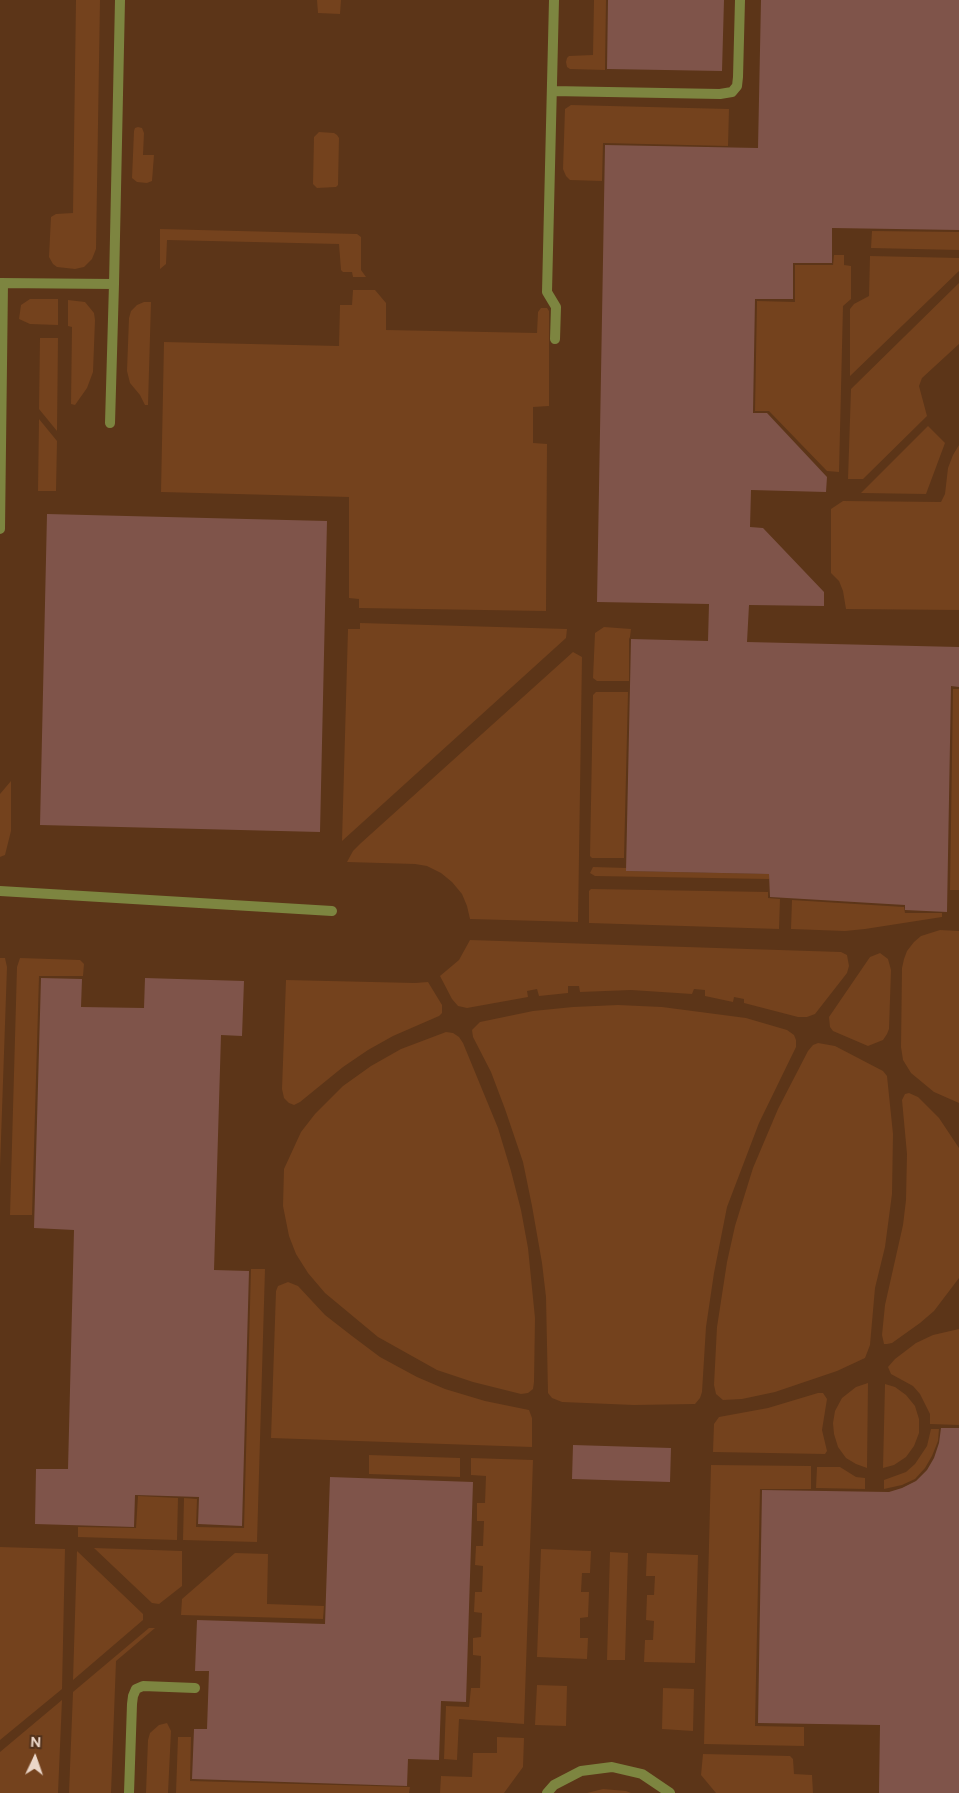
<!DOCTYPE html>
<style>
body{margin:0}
#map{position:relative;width:959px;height:1793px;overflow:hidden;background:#52311a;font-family:Figtree,sans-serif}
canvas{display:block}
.north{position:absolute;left:10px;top:1733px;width:50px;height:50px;-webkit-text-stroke:4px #52311a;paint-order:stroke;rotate:3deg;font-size:14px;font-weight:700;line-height:20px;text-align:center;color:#ebd6c8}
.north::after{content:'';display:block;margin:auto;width:18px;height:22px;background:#ebd6c8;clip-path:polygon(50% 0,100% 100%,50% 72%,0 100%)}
</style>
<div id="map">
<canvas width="959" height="1793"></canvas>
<div class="north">N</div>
</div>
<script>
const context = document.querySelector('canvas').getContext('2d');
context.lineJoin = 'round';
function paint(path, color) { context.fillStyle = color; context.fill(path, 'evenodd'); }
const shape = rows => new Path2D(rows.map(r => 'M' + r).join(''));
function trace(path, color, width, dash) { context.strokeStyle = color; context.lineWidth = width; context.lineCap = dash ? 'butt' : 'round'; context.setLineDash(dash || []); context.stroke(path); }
const built = shape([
 [0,0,959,0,959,1793,0,1793]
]);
const green = shape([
 [76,0,100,0,96,249,92,259,84,267,75,269,57,267,53,264,49,257,51,217,56,214,73,213],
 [317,0,341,0,340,14,318,13],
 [594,0,606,0,605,70,570,69,567,67,566,62,567,58,569,56,593,55],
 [571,105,729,109,728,146,603,143,602,181,570,180,566,176,563,169,565,109],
 [138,127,142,128,144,133,143,155,154,155,152,181,147,183,137,182,132,178,134,131,135,128],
 [319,132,334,133,337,135,339,138,338,185,336,187,317,188,313,184,314,137],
 [160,229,357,234,361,237,361,270,366,277,353,277,352,272,343,272,341,270,339,244,167,240,166,264,160,269],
 [872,231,959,232,959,250,871,248],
 [834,255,844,255,844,265,851,266,851,299,843,306,839,472,827,471,769,411,755,411,757,301,795,302,795,265,833,265],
 [870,256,959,258,959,271,850,376,850,309,854,304,869,296],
 [959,283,959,344,922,378,919,386,927,416,863,479,848,479,851,389],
 [353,290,375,290,386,303,386,330,537,333,538,312,541,308,547,308,549,311,549,406,533,407,533,443,547,444,546,611,359,608,359,599,349,598,349,497,161,492,164,342,339,346,340,305,352,305],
 [30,299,58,299,58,325,30,324,19,319,21,305],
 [68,300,85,302,94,313,95,320,93,372,87,388,75,405,71,404,72,327,68,326],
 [144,302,151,302,148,405,145,405,140,395,130,383,127,371,129,318,131,311,137,305],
 [40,338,58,338,57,431,39,409],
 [39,419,57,441,56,491,38,491],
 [928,426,945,443,926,494,861,493],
 [959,445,959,610,846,609,843,591,839,581,831,573,831,509,843,501,941,502,945,494,948,468,953,455],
 [360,623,567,629,566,638,342,841,348,629,360,629],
 [604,627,631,629,630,637,629,639,629,681,597,681,593,678,595,633],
 [573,652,582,657,578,922,470,919,467,906,462,894,452,882,441,873,427,866,415,864,347,862,353,851,361,843],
 [953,689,959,689,959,890,950,890],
 [596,692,628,692,624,858,592,858,590,856,593,695],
 [11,781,11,831,5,855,0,857,0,794],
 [593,867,627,868,627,871,769,874,769,879,595,876,590,873],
 [591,889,768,892,768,898,780,899,779,929,589,923,589,891],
 [792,900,904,907,905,913,942,913,942,917,865,929,845,931,791,929],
 [940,930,959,931,959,1103,934,1092,911,1073,903,1060,901,1047,902,968,904,959,907,951,914,942,921,936],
 [470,940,841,952,847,955,849,966,847,973,815,1014,807,1017,798,1017,744,1003,744,999,734,997,733,1002,705,996,705,990,694,989,692,994,631,990,580,992,579,986,568,986,568,993,539,996,537,989,527,991,528,997,467,1008,458,1006,452,999,440,976,459,960],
 [880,953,888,959,891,970,889,1029,887,1034,883,1040,868,1046,833,1031,830,1027,829,1017,870,957],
 [0,958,5,958,7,967,0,1168],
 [20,958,80,960,84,964,83,976,39,976,32,1215,10,1215,17,967],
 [286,980,415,983,428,982,442,1005,442,1013,439,1016,393,1036,368,1050,343,1067,300,1102,294,1105,289,1103,284,1098,282,1089],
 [618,1005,662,1007,746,1018,787,1030,794,1035,796,1040,796,1047,759,1123,727,1207,714,1273,706,1327,702,1392,700,1398,695,1404,634,1405,562,1402,552,1398,548,1393,546,1297,542,1263,532,1206,523,1162,505,1109,491,1072,473,1037,472,1030,480,1022,533,1011,573,1007],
 [446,1032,453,1033,459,1037,463,1043,498,1128,511,1171,521,1210,528,1248,535,1318,534,1382,533,1389,528,1393,521,1394,473,1382,437,1370,378,1337,325,1293,308,1273,296,1254,289,1236,283,1206,284,1169,301,1132,315,1114,343,1086,371,1066,401,1049],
 [818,1043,835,1046,883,1071,887,1076,893,1134,892,1194,885,1247,875,1288,870,1345,865,1358,837,1371,775,1392,742,1399,723,1400,716,1394,714,1385,717,1327,727,1262,735,1226,753,1168,778,1109,808,1051,813,1045],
 [909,1093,918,1097,939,1118,959,1148,959,1278,934,1311,920,1323,892,1343,887,1344,884,1344,882,1335,885,1305,903,1225,906,1200,907,1154,902,1100,905,1094],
 [251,1269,265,1269,257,1542,183,1540,184,1498,197,1499,196,1527,244,1528],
 [288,1282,298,1286,325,1315,352,1336,380,1357,417,1377,445,1389,485,1401,529,1410,532,1418,532,1447,271,1438,276,1291,278,1286],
 [959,1329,959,1425,930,1424,930,1414,920,1394,913,1386,891,1374,888,1367,895,1359,916,1343,933,1335],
 [868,1383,867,1468,856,1464,846,1458,838,1447,834,1434,833,1423,835,1411,842,1398,856,1387],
 [885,1384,895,1387,906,1395,915,1406,919,1419,919,1433,914,1446,906,1457,894,1465,883,1468],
 [818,1393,823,1393,827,1399,822,1430,827,1451,825,1454,713,1452,714,1424,719,1417,768,1408],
 [931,1429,939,1429,938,1441,932,1456,925,1468,915,1479,902,1485,884,1489,884,1480,906,1472,915,1464,927,1446],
 [369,1455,460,1458,460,1477,369,1474],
 [471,1458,533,1460,524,1724,459,1719,457,1760,444,1759,446,1706,469,1707,471,1688,480,1688,481,1656,473,1655,473,1638,481,1637,482,1613,474,1612,475,1592,482,1592,483,1566,475,1565,476,1546,483,1546,484,1521,477,1521,477,1503,485,1503,486,1476,471,1475],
 [711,1465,811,1466,811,1489,760,1489,755,1726,804,1727,804,1746,704,1744],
 [817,1467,840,1467,856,1477,865,1478,865,1489,816,1488],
 [138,1496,178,1498,177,1540,78,1537,78,1527,136,1528],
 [0,1547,65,1549,62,1689,0,1740],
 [94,1548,182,1551,182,1586,159,1604,152,1603],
 [541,1549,591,1551,590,1573,582,1573,581,1592,589,1592,588,1617,580,1618,580,1638,588,1638,587,1659,537,1657],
 [77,1551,143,1614,143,1620,73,1680],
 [610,1552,628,1553,625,1660,607,1660],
 [235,1553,268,1554,267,1604,324,1606,323,1619,181,1615,182,1599],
 [647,1553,698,1555,695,1663,644,1662,645,1640,653,1640,654,1621,646,1620,647,1595,654,1595,655,1576,646,1576],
 [149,1628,155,1628,116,1661,111,1793,69,1793,73,1692],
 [537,1685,567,1686,566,1726,535,1725],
 [663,1688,694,1689,693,1731,662,1729],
 [62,1700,58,1793,0,1793,0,1752],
 [167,1723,171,1731,168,1793,146,1793,148,1740,150,1733,159,1725],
 [178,1737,191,1737,190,1781,410,1787,409,1793,176,1793],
 [497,1737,524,1738,523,1767,504,1793,440,1793,441,1776,472,1777,473,1753,497,1753],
 [703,1754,790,1756,793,1759,794,1774,812,1775,813,1793,716,1793,701,1775],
 [603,1789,626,1791,631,1793,587,1793]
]);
const building = shape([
 [608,0,724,0,722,71,607,69],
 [761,0,959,0,959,230,832,228,832,263,793,263,793,299,755,299,753,413,767,413,827,477,826,492,751,490,750,527,763,528,824,592,824,606,749,605,747,642,959,647,959,687,951,686,947,912,905,910,905,905,770,897,769,874,626,871,631,639,708,641,709,604,597,602,605,145,758,148],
 [47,514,327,521,320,832,40,825],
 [41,978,82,979,81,1007,144,1008,145,978,244,981,242,1036,221,1035,214,1270,249,1271,242,1526,198,1524,199,1497,135,1495,134,1527,35,1524,36,1469,68,1469,74,1230,34,1228],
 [941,1428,959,1428,959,1793,879,1793,880,1725,758,1723,762,1490,889,1492,902,1488,916,1481,927,1470,934,1458,939,1443],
 [573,1445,671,1448,670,1482,572,1479],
 [330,1477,473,1482,466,1702,441,1701,439,1760,408,1759,407,1786,192,1779,194,1729,207,1729,209,1671,195,1671,197,1620,325,1624]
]);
const lane = shape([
 [554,0,547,292,556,307,555,339],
 [552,91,720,94,732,92,737,86,738,77,740,0],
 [0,283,114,284,120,0],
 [110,423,114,284],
 [0,529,3,283],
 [0,891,332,911],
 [129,1793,132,1704,133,1696,136,1689,143,1686,195,1688]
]);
const street = shape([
 [547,1793,554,1785,581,1771,612,1767,642,1774,670,1793]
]);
paint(built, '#5c3518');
paint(green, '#74421d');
paint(building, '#7f544a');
trace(lane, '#7d8540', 10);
trace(street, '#7d8540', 10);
</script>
